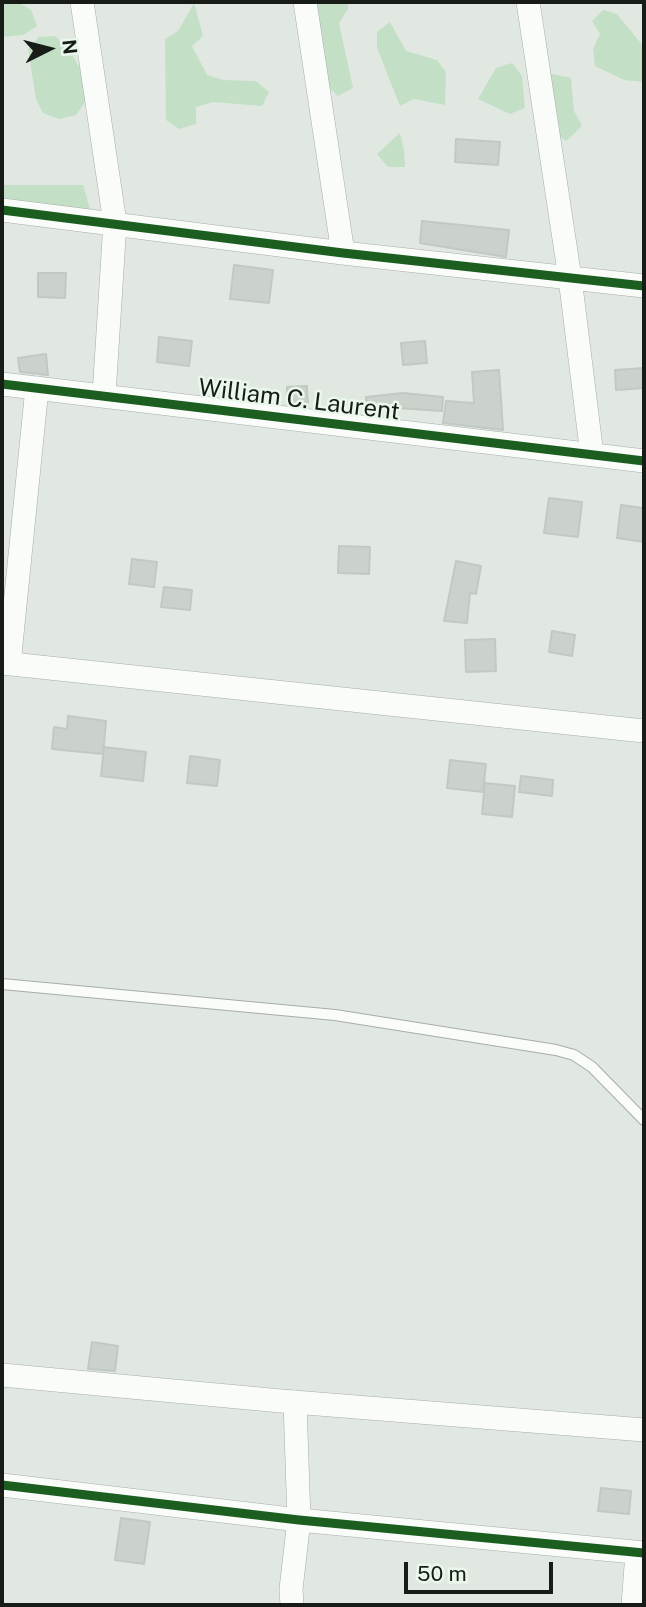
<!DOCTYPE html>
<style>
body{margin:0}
#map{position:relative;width:646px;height:1607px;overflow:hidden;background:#e0e8e1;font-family:"Public Sans",sans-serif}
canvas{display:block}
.frame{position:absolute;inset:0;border:4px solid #171c17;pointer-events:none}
.north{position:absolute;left:14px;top:14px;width:70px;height:70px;-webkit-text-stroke:5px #e9f8eb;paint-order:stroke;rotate:84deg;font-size:19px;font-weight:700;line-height:28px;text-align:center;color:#171c17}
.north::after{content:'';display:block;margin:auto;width:24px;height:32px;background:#171c17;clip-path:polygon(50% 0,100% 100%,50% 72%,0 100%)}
.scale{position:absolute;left:404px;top:1562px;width:149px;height:32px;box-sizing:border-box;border:4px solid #171c17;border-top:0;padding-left:9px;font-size:21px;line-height:24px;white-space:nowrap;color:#171c17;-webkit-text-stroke:5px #e9f8eb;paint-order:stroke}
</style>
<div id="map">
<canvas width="646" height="1607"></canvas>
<div class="frame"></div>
<div class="north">N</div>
<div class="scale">50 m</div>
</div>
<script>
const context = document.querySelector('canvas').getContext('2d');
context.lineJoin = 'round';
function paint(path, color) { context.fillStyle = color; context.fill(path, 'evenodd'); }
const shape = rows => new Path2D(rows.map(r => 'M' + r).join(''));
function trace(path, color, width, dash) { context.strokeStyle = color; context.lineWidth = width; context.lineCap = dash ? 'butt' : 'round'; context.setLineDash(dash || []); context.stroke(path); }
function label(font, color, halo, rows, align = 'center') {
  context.font = font + ' "Public Sans",sans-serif'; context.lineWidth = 5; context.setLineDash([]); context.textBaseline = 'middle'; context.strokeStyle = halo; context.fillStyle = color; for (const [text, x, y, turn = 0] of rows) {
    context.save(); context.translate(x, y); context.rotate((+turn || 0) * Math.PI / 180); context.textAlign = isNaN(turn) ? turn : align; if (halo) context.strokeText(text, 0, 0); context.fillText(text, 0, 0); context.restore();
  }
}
const green = shape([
 [2,2,18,2,31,10,37,26,23,35,2,37],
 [305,2,348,2,348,9,339,23,353,88,338,96,326,85],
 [194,3,203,36,192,46,207,75,223,80,256,81,269,92,262,106,213,102,196,107,196,124,179,129,166,120,165,39,178,31],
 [603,10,617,14,644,47,644,82,624,80,595,66,593,49,600,34,592,21],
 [390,22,406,51,437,60,446,72,445,105,414,99,400,106,377,48,377,32],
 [55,36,68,47,89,85,86,101,76,115,59,119,43,113,36,99,28,49,39,37],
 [512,63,522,76,525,108,510,114,478,99,496,68],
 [539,71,571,78,574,111,582,126,566,141,553,132],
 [400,133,404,150,405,167,388,167,377,154],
 [2,185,83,185,91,212,55,222,2,197]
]);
const building = shape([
 [456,139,500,142,498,165,455,162,456,139],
 [422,221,509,230,506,257,420,243,422,221],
 [234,265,273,270,269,303,230,299,234,265],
 [38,273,66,273,65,298,38,297,38,273],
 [159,337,192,341,189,366,157,362,159,337],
 [425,341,427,363,403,365,401,343,425,341],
 [46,354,48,375,20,372,18,358,46,354],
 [644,368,644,388,616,390,615,370,644,368],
 [499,370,503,430,443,423,446,401,474,403,472,372,499,370],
 [307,386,308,407,287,404,287,387,307,386],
 [403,393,443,397,442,411,366,406,366,397,403,393],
 [549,498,582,502,578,537,544,533,549,498],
 [621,505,644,508,644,542,617,538,621,505],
 [339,546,370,547,369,574,338,573,339,546],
 [132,559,157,562,154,587,129,584,132,559],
 [456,561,481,566,476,594,470,593,467,623,444,621,456,561],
 [164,587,192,590,190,610,161,607,164,587],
 [552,631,575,635,572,656,549,652,552,631],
 [495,639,496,671,466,672,465,640,495,639],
 [68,716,106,721,103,754,52,749,54,727,67,729,68,716],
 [104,747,146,752,143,781,101,776,104,747],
 [190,756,220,760,217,786,187,783,190,756],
 [450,760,486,764,483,792,447,788,450,760],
 [521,776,553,780,552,796,519,792,521,776],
 [485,783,515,786,512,817,482,814,485,783],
 [92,1342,118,1346,115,1371,88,1369,92,1342],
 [601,1488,631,1491,629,1514,598,1511,601,1488],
 [121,1518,150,1522,144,1564,115,1560,121,1518]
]);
const lane = shape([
 [2,984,335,1015,556,1050,574,1055,592,1067,644,1120]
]);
const street = shape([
 [82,2,115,223,104,395],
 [305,2,343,253],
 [528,2,570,278,592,455],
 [2,210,343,253,644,286],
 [2,384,644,461],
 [2,663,644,731],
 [9,664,37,388],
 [2,1375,281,1401,644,1430],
 [2,1485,299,1520,644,1553],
 [292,1605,291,1589,299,1520,295,1402],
 [633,1605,637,1553]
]);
const cycleway = shape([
 [2,210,343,253,644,286],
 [2,384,644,461],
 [2,1485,299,1520,644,1553]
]);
const streetNames = [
 ["William C. Laurent",299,400,7]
];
paint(green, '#c3e0c7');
paint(building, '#cbd1cb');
trace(building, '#c2c9c3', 2);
trace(lane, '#a7ada8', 12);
trace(street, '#a7ada8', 24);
trace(lane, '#fafcfa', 10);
trace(street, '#fafcfa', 23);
trace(cycleway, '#1b5e20', 9);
label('24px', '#171c17', '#e9f8eb', streetNames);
</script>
